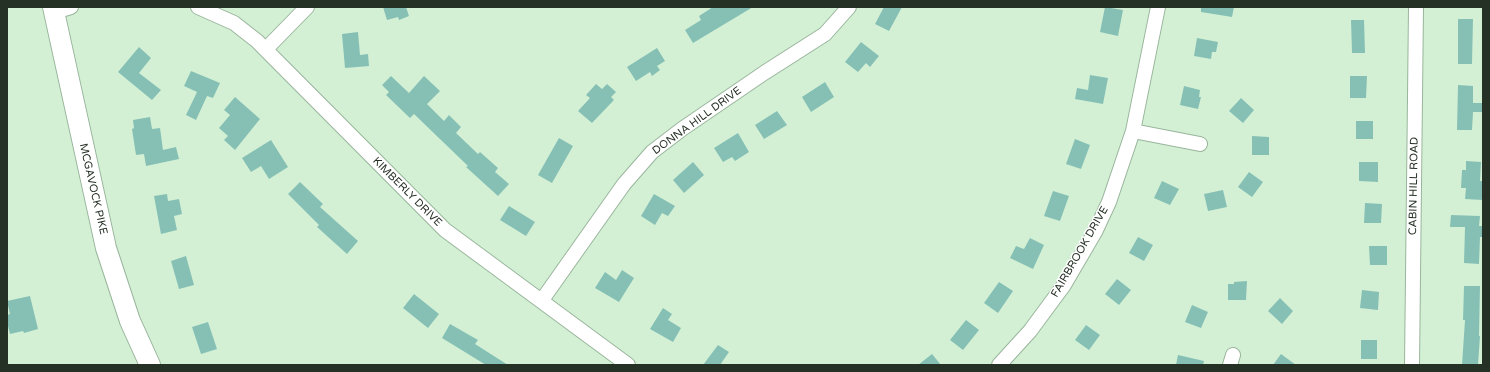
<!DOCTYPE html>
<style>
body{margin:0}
#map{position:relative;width:1490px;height:372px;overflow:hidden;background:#d3f0d5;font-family:"Varela Round",sans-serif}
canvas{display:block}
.frame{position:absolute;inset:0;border:8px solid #263126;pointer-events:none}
</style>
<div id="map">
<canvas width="1490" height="372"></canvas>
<div class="frame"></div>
</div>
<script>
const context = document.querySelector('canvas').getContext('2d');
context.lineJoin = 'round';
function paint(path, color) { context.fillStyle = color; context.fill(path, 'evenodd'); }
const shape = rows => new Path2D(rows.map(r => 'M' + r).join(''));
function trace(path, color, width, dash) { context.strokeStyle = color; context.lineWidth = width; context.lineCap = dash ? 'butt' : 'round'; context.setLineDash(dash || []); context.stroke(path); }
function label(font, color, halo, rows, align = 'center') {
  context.font = font + ' "Varela Round",sans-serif'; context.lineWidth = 3; context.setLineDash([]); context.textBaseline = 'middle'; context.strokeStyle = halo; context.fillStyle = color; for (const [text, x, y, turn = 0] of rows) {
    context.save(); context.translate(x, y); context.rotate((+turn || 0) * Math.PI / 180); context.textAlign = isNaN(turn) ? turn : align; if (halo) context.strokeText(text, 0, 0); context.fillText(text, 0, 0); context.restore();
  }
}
const building = shape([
 [383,7,406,7,409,16,399,20,398,17,387,20],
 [713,7,753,7,693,43,685,30,701,20,699,16],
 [884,7,902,7,889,31,875,24],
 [1105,7,1123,10,1118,36,1100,32],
 [1201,7,1234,7,1232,17,1201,12],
 [1458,19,1473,19,1472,64,1458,64],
 [1351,20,1364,20,1365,53,1352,53],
 [358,32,360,55,368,54,369,66,345,68,342,34],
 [1197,38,1218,42,1216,52,1212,52,1211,59,1194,56],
 [861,42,879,56,870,67,866,63,858,72,845,62],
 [139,47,151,58,139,73,161,90,152,100,118,72],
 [657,48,665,61,657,66,660,70,652,76,650,72,636,81,627,67],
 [191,71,220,83,213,98,207,96,196,120,186,115,197,92,184,86],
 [1090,75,1108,78,1103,104,1075,99,1077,88,1088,90],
 [391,76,409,93,424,76,440,91,427,104,444,121,449,115,461,127,456,133,478,154,480,152,498,168,495,172,509,184,498,196,466,167,468,166,414,114,410,118,386,95,389,92,382,85],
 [1350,76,1367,76,1366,98,1350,98],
 [825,82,834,97,811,112,802,97],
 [596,84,602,89,607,84,616,92,611,97,614,100,592,123,578,111,590,98,586,95],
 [1458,85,1473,86,1473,103,1483,103,1482,112,1473,112,1472,130,1457,130],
 [1184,86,1200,90,1199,97,1201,97,1198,109,1180,105],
 [235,97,260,119,235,150,224,140,228,136,219,128,230,115,224,110],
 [1241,98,1254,110,1243,123,1229,111],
 [777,111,787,125,764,139,755,125],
 [150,117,152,129,160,128,163,150,176,147,179,159,146,166,144,154,136,155,132,129,134,128,133,120],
 [1356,121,1373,121,1373,139,1356,139],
 [738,133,749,152,735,161,732,157,723,162,714,148],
 [1252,136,1269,137,1269,155,1252,155],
 [559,138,573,146,552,183,538,175],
 [1075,139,1090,145,1081,169,1066,164],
 [271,140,288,167,269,179,261,166,251,172,242,158],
 [1466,161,1481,162,1480,181,1483,181,1483,200,1465,199,1466,188,1461,188,1462,170,1466,170],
 [693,162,704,175,684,193,673,180],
 [1359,162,1378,162,1378,182,1359,181],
 [1249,172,1263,182,1252,197,1238,187],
 [1162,181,1179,189,1170,205,1154,198],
 [300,182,323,204,320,207,358,241,347,254,317,227,319,225,288,194],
 [1223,190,1227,207,1208,211,1204,194],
 [1053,191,1069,196,1060,221,1044,216],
 [167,194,168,201,179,199,182,214,174,216,177,230,161,234,154,196],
 [654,194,675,206,668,216,662,213,655,225,641,216],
 [1365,203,1382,204,1381,223,1364,223],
 [509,206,535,222,526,236,500,220],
 [1451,215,1480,216,1479,226,1483,226,1483,237,1480,237,1479,264,1464,263,1465,227,1450,227],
 [1138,237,1153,245,1144,261,1129,253],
 [1030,238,1044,245,1033,269,1010,258,1016,246,1024,249],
 [1369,246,1387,246,1387,265,1370,265],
 [186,256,194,285,179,289,171,261],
 [622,270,634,278,619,302,595,288,605,272,616,280],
 [1117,279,1131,290,1119,305,1105,294],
 [1247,281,1246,300,1228,300,1228,284,1234,284,1234,282],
 [999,282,1013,291,998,313,984,303],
 [1464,286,1480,286,1479,336,1480,336,1478,365,1462,365,1465,320,1463,320],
 [1362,290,1379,292,1378,310,1360,308],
 [414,294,439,314,428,328,403,308],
 [30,296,38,329,24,333,23,331,10,334,7,322,7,315,10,314,7,301],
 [1280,298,1293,311,1282,324,1268,311],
 [1192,305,1208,312,1201,328,1185,322],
 [663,308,672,314,668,320,681,328,673,342,650,329],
 [966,320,979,330,963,350,950,340],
 [208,322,217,349,201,354,192,327],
 [450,324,478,340,475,344,508,365,486,365,442,338],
 [1086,325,1100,335,1089,350,1075,340],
 [1361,340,1377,340,1377,359,1361,359],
 [718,345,729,352,720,365,703,365],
 [932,354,941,365,918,365],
 [1281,354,1296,365,1273,365],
 [1178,355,1204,361,1203,365,1176,365]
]);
const street = shape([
 [198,7,234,23,257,41,445,230,628,365],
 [54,12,71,7],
 [266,49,307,7],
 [1133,131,1200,144],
 [542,300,624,184,652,152,682,129,764,73,825,34,849,7],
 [999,365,1030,331,1064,285,1095,232,1109,202,1133,131,1158,7],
 [1230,365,1233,355],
 [1412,365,1416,7]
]);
const secondary = shape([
 [53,7,106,248,130,321,150,365]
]);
const streetNames = [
 ["DONNA HILL DRIVE",697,121,-36],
 ["CABIN HILL ROAD",1414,186,-89],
 ["MCGAVOCK PIKE",93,189,77],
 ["KIMBERLY DRIVE",407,192,45],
 ["FAIRBROOK DRIVE",1080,252,-60]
];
paint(building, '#86c0b5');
trace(street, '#99b59c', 16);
trace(secondary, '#99b59c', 22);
trace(street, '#fff', 14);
trace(secondary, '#fff', 20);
label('11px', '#263126', '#fff', streetNames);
</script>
